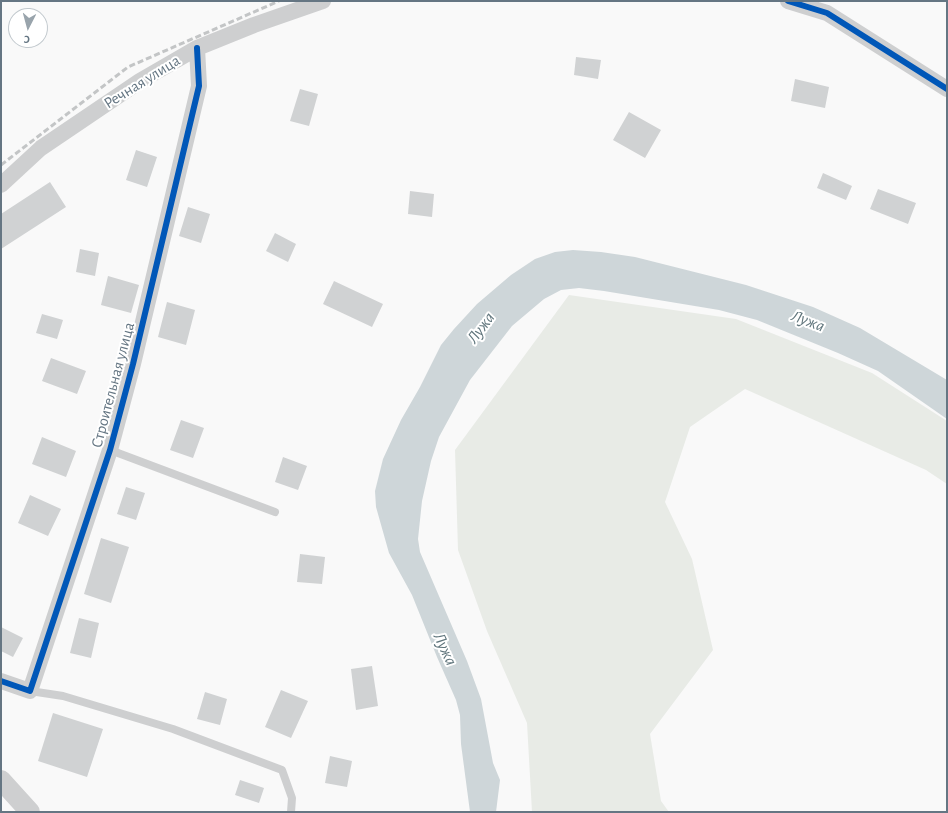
<!DOCTYPE html>
<meta charset="utf-8">
<style>
body{margin:0}
#map{position:relative;width:948px;height:813px;overflow:hidden;background:#f9f9f9;font-family:"Alegreya Sans",sans-serif}
canvas{display:block}
.frame{position:absolute;inset:0;border:2px solid #657683;pointer-events:none}
.north{position:absolute;left:8px;top:8px;width:40px;height:40px;box-sizing:border-box;background:#fff;border:1px solid #c1c8cd;border-radius:50%;rotate:186deg;font-size:11px;font-weight:700;line-height:16px;text-align:center;color:#657683}
.north::after{content:'';display:block;margin:auto;width:14px;height:18px;background:#99a4ac;clip-path:polygon(50% 0,100% 100%,50% 72%,0 100%)}
</style>
<div id="map">
<canvas width="948" height="813"></canvas>
<div class="frame"></div>
<div class="north">С</div>
</div>
<script>
const context = document.querySelector('canvas').getContext('2d');
context.lineJoin = 'round';
function paint(path, color) { context.fillStyle = color; context.fill(path, 'evenodd'); }
const shape = rows => new Path2D(rows.map(r => 'M' + r).join(''));
function trace(path, color, width, dash) { context.strokeStyle = color; context.lineWidth = width; context.lineCap = dash ? 'butt' : 'round'; context.setLineDash(dash || []); context.stroke(path); }
function label(font, color, halo, rows, align = 'center') {
  context.font = font + ' "Alegreya Sans",sans-serif'; context.lineWidth = 4; context.setLineDash([]); context.textBaseline = 'middle'; context.strokeStyle = halo; context.fillStyle = color; for (const [text, x, y, turn = 0] of rows) {
    context.save(); context.translate(x, y); context.rotate((+turn || 0) * Math.PI / 180); context.textAlign = isNaN(turn) ? turn : align; if (halo) context.strokeText(text, 0, 0); context.fillText(text, 0, 0); context.restore();
  }
}
const green = shape([
 [569,295,736,319,872,373,947,421,947,484,926,470,745,389,690,427,665,502,692,559,713,650,650,734,661,801,669,812,532,812,527,723,487,631,458,550,455,450]
]);
const water = shape([
 [573,250,601,252,635,257,746,285,813,307,860,328,947,380,947,419,878,371,838,353,757,320,719,310,604,291,579,288,561,290,544,299,512,326,470,380,439,437,431,461,422,501,418,539,420,552,467,661,481,699,493,763,500,780,496,812,470,812,461,744,460,715,456,700,437,657,412,595,389,553,376,507,375,491,383,459,401,420,420,387,441,345,454,329,477,304,511,275,535,259,555,252]
]);
const building = shape([
 [576,57,601,60,598,79,574,75],
 [795,79,829,87,825,108,791,101],
 [300,89,318,94,309,126,290,121],
 [629,112,661,130,645,158,613,140],
 [136,150,157,157,147,187,126,180],
 [823,173,852,186,846,200,817,188],
 [50,182,66,207,1,249,1,214],
 [878,189,916,203,908,224,870,209],
 [410,191,434,194,432,217,408,214],
 [188,207,210,214,201,243,179,236],
 [275,233,296,244,288,262,266,251],
 [80,249,99,253,95,276,76,272],
 [108,276,139,285,131,313,101,305],
 [334,281,383,304,372,327,323,304],
 [167,302,195,310,186,345,158,337],
 [42,314,63,320,57,339,36,333],
 [51,358,86,371,77,394,42,381],
 [181,420,204,428,193,458,170,450],
 [42,437,76,451,66,477,32,464],
 [283,457,307,466,298,490,275,482],
 [126,487,145,493,136,520,117,514],
 [30,495,61,509,48,536,18,523],
 [101,538,129,547,111,603,84,594],
 [300,554,325,557,322,584,297,582],
 [79,618,99,623,91,658,70,653],
 [1,627,23,638,13,657,1,651],
 [372,666,378,706,356,710,351,669],
 [281,690,308,701,291,738,265,727],
 [205,692,227,699,220,725,197,719],
 [53,713,103,729,87,777,38,761],
 [330,756,352,761,347,787,325,783],
 [240,780,264,788,259,803,235,795]
]);
const service = shape([
 [110,450,275,512],
 [30,691,63,696,173,729,282,770,292,798,291,812]
]);
const minor = shape([
 [788,1,827,13,947,89],
 [1,185,41,148,140,81,197,48,254,25,323,1],
 [1,681,30,691,110,450,133,364,199,86,197,48]
]);
const tertiary = shape([
 [1,780,30,812]
]);
const rail = shape([
 [1,165,128,67,279,1]
]);
const cycleway = shape([
 [788,1,827,13,947,89],
 [1,681,30,691,110,450,133,364,199,86,197,48]
]);
const streetNames = [
 ["Речная улица",142,82,-32],
 ["Строительная улица",113,385,-75]
];
const waterNames = [
 ["Лужа",808,321,21],
 ["Лужа",481,328,-53],
 ["Лужа",445,649,65]
];
paint(green, '#e8ebe6');
paint(water, '#ced6d9');
paint(building, '#d0d2d3');
trace(service, '#cecfd0', 8);
trace(minor, '#cecfd0', 16);
trace(tertiary, '#cecfd0', 20);
trace(rail, '#c3c5c6', 3, [6, 3]);
trace(cycleway, '#0057b8', 6);
label('16px', '#657683', '#fff', streetNames);
label('italic 17px', '#60757c', '#fff', waterNames);
</script>
